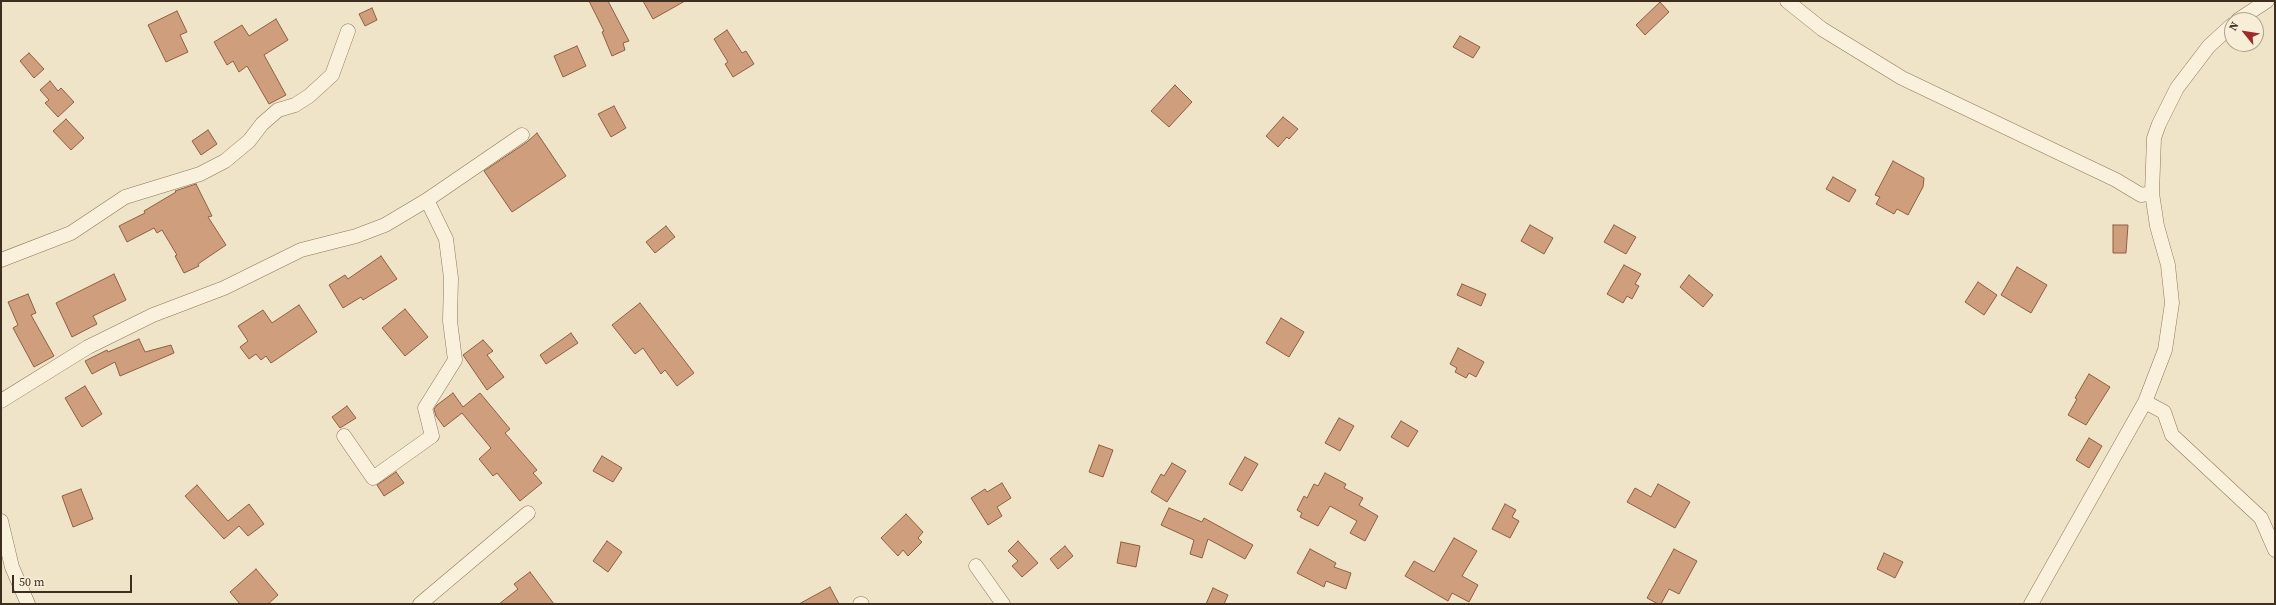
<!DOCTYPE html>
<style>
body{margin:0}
#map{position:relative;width:2276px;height:605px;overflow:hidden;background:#f0e4c8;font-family:"Source Serif 4",serif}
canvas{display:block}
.frame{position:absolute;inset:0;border:2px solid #3d2e20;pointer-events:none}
.north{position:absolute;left:2224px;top:12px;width:40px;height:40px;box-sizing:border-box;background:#f7eed8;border:1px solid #ada18e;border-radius:50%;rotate:300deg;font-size:11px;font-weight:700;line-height:16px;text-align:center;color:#3d2e20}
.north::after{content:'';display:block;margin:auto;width:14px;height:18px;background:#9e2a2b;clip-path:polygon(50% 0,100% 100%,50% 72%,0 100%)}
.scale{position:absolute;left:12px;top:575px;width:120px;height:18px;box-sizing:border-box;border:2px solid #3d2e20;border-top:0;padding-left:5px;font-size:12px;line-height:14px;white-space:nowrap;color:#3d2e20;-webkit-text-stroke:3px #f7eed8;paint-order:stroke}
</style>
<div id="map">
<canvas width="2276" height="605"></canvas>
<div class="frame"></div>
<div class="north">N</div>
<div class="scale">50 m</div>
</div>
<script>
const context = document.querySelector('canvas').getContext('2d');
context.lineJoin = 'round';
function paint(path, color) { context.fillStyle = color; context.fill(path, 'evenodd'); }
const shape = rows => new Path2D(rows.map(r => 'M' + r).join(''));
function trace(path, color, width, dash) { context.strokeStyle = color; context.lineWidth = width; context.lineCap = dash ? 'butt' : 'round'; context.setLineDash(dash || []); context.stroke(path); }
const building = shape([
 [589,1,608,1,629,41,623,43,625,50,612,56,602,32,604,31,589,1],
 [643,1,685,1,653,19,643,1],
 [1660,2,1669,12,1645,35,1636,25,1660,2],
 [372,8,377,20,365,26,359,14,372,8],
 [177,11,187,32,180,35,188,52,166,62,148,25,177,11],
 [276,19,288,40,264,55,286,95,269,104,247,66,239,72,233,61,227,65,214,42,242,25,249,36,276,19],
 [727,30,742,53,746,51,754,64,733,77,725,64,728,62,714,39,727,30],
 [1460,36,1480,47,1473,58,1453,47,1460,36],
 [577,46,586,66,563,77,554,56,577,46],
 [29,53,44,69,34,78,20,61,29,53],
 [50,81,58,91,61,88,74,102,58,117,45,103,49,100,40,90,50,81],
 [1175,85,1192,102,1169,127,1151,111,1175,85],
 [614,106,626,128,611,137,598,114,614,106],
 [1283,117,1298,129,1289,139,1287,137,1278,147,1266,136,1283,117],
 [66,119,84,138,71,150,53,131,66,119],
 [208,130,217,144,201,155,192,141,208,130],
 [537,133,566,176,512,212,484,171,527,142,537,133],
 [1893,161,1924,178,1923,187,1908,215,1897,209,1894,214,1876,204,1880,197,1875,195,1893,161],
 [1833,177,1856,190,1849,202,1826,189,1833,177],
 [196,184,212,216,208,217,226,245,198,264,199,266,184,273,175,256,177,255,162,230,157,233,154,228,127,242,119,226,145,213,144,211,176,192,175,191,196,184],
 [1530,225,1553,238,1544,254,1521,241,1530,225],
 [1614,225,1636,237,1626,254,1604,242,1614,225],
 [2113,225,2128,225,2126,253,2113,253,2113,225],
 [666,226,675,237,655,253,646,242,666,226],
 [381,256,397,279,363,300,361,297,343,308,329,285,345,275,348,279,381,256],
 [1624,265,1641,274,1635,284,1639,286,1632,299,1627,296,1623,303,1607,294,1624,265],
 [2017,267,2047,285,2031,313,2001,295,2017,267],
 [114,274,126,300,93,316,97,324,72,337,56,303,114,274],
 [1689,275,1713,295,1703,307,1680,287,1689,275],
 [1978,282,1997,295,1984,315,1965,302,1978,282],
 [1462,284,1486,294,1481,306,1457,295,1462,284],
 [28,294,36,313,31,315,54,356,34,367,13,328,18,325,8,302,28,294],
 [640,303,694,373,677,386,665,370,661,374,643,348,635,354,612,325,640,303],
 [299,305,317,332,271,363,266,356,261,360,256,354,249,359,240,347,248,341,238,326,263,310,272,323,299,305],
 [405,309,428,337,405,356,382,328,405,309],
 [1281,318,1304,332,1289,357,1266,343,1281,318],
 [571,333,578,343,546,364,540,355,571,333],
 [139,339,145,352,171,345,174,353,120,376,115,362,92,374,85,361,107,350,108,352,139,339],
 [483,340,493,351,487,355,504,377,487,390,463,355,483,340],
 [1458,348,1484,362,1476,377,1469,373,1466,378,1455,372,1457,368,1450,364,1458,348],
 [2089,374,2110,387,2086,425,2068,415,2077,399,2075,398,2089,374],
 [85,386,102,414,82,427,65,398,85,386],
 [453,393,463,407,480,393,510,429,505,433,537,470,533,473,542,483,520,501,497,473,493,476,479,459,491,448,462,413,444,427,436,416,434,409,437,405,453,393],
 [347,406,356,418,340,428,332,417,347,406],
 [1339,418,1354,426,1340,451,1325,443,1339,418],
 [1401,421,1418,431,1408,447,1391,437,1401,421],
 [2089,438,2102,446,2089,468,2076,460,2089,438],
 [1099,445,1113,450,1103,477,1089,472,1099,445],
 [602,456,622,468,613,482,593,471,602,456],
 [1245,457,1258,464,1242,491,1229,484,1245,457],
 [1172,463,1186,471,1167,502,1151,492,1161,474,1164,476,1172,463],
 [396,472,404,483,384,496,377,485,396,472],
 [1325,473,1346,484,1344,488,1363,498,1359,505,1378,516,1365,541,1350,533,1357,521,1330,506,1318,526,1300,517,1302,513,1297,510,1304,496,1307,498,1314,484,1318,486,1325,473],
 [1002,483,1011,498,997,507,1002,516,988,525,971,498,985,489,987,492,1002,483],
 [1658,484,1690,502,1675,528,1627,502,1635,488,1651,497,1658,484],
 [197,485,228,521,249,504,264,524,248,536,239,526,224,539,185,496,197,485],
 [81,489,93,519,73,527,62,496,81,489],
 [1505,504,1516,510,1512,517,1519,521,1510,538,1492,529,1505,504],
 [1169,508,1202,522,1204,518,1253,545,1245,559,1208,539,1202,558,1190,554,1194,540,1161,525,1169,508],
 [906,514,923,532,918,538,922,542,908,556,903,550,898,556,881,538,906,514],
 [1454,538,1477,551,1462,576,1478,585,1469,602,1452,593,1448,601,1405,576,1414,561,1434,572,1454,538],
 [607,541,622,552,608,572,593,561,607,541],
 [1018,541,1038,563,1022,577,1012,566,1018,561,1008,551,1018,541],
 [1121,542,1140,546,1136,567,1117,563,1121,542],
 [1065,546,1073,556,1058,569,1050,559,1065,546],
 [1310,549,1336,563,1334,567,1351,573,1346,589,1326,581,1324,587,1297,573,1310,549],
 [1674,549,1697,561,1679,594,1669,589,1661,604,1658,604,1647,598,1674,549],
 [1884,553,1903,562,1895,578,1877,569,1884,553],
 [256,569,278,595,268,604,240,604,230,592,256,569],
 [530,572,554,604,499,604,518,589,514,584,530,572],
 [830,587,839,604,799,604,830,587],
 [1213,588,1228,595,1224,604,1206,604,1213,588]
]);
const street = shape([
 [1787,1,1822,29,1902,78,2116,180,2141,195,2152,193],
 [2238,20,2267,1],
 [1,260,71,233,125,197,200,174,225,161,249,141,262,124,278,110,295,105,309,96,332,75,348,31],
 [1,401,88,347,153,315,224,288,301,250,356,236,385,225,427,200,522,135],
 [2145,402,2164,412,2172,435,2261,518,2275,550],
 [344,436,373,478,432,436,425,408,455,360,450,321,451,278,446,239,427,200],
 [1,521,12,567,28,604],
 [976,566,1003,604],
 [420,604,528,513],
 [860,604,862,604],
 [2031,604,2145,402,2165,350,2172,303,2168,265,2157,226,2152,193,2154,138,2159,124,2177,88,2209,46,2232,25]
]);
paint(building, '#cf9f7d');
trace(building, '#8d5f41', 1);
trace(street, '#8d765c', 15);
trace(street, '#faf1dc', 14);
</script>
